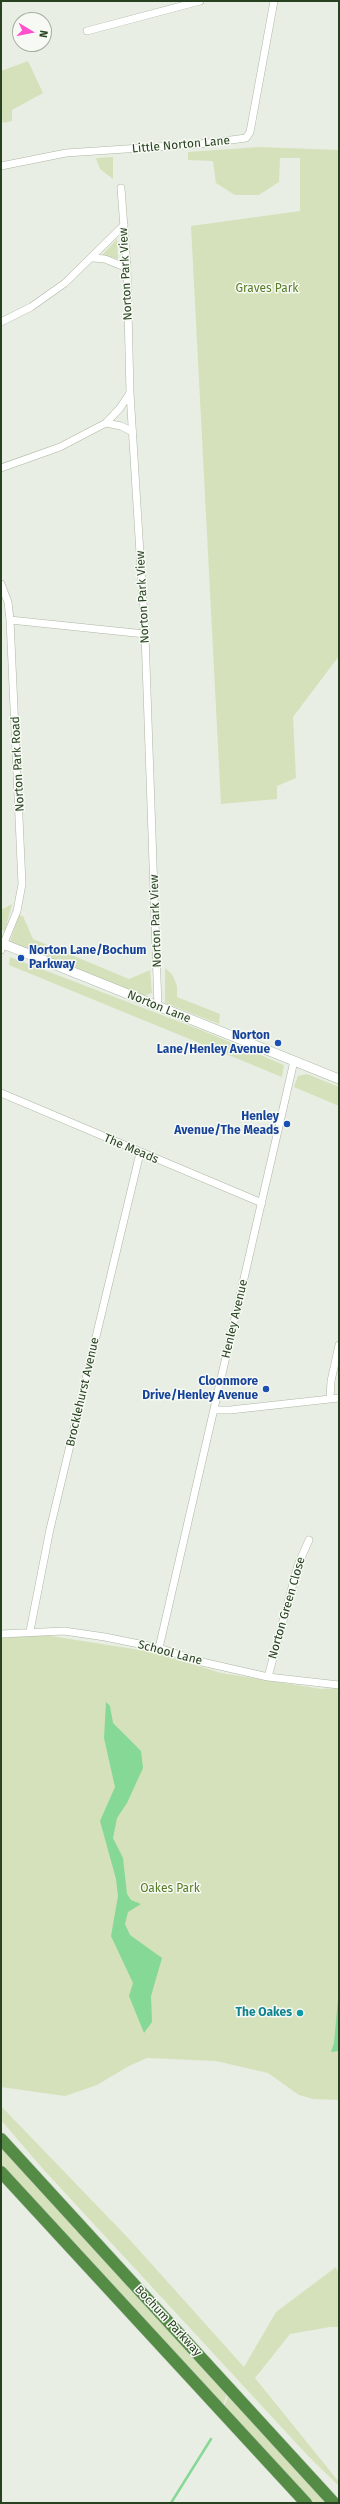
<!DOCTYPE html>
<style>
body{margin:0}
#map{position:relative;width:340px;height:2504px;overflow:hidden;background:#e8eee3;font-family:"Fira Sans",sans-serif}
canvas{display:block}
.frame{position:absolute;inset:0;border:2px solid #284221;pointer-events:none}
.north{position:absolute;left:12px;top:12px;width:40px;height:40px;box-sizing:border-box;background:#f7faf4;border:1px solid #a4b0a0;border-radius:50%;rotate:100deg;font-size:11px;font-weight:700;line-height:16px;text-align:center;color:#284221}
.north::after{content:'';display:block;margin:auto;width:14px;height:18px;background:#ff51cd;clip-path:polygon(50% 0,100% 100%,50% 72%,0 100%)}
</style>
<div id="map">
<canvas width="340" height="2504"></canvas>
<div class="frame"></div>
<div class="north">N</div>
</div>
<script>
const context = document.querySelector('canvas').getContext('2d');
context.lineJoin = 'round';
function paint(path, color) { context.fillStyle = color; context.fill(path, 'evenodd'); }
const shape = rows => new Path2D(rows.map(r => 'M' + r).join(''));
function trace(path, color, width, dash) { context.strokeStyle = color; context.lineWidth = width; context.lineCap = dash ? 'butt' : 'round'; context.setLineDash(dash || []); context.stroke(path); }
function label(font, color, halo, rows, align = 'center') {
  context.font = font + ' "Fira Sans",sans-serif'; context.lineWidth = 3; context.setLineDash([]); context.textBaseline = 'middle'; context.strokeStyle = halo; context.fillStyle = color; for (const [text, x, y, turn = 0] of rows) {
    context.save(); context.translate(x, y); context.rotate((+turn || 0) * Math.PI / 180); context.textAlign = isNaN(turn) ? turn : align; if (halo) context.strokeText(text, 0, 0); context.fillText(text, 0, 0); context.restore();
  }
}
const green = shape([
 [28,61,43,93,12,110,12,121,3,123,1,114,1,71],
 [259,147,339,150,339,656,293,717,296,778,277,786,277,799,221,804,191,226,300,211,300,158,280,158,279,182,259,195,235,195,216,183,213,161,188,160,188,152],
 [113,157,113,179,100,169,96,158],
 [117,239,118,259,102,255],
 [12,904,5,931,1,930,1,910],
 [19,915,23,916,33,939,129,979,150,970,152,993,142,996,10,942],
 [10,957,201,1030,284,1065,282,1077,9,965],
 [165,968,172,974,177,986,177,997,220,1014,219,1024,165,1003],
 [307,1074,339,1087,339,1106,294,1087,298,1076],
 [44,1635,153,1652,221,1673,321,1689,339,1688,339,2100,313,2099,299,2095,268,2073,216,2061,147,2058,129,2066,97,2085,65,2096,1,2087,1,1638],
 [1,2106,130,2240,244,2367,276,2312,336,2267,339,2275,339,2327,330,2327,290,2334,255,2378,339,2482,339,2486,310,2458,43,2169,1,2120],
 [1,2148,227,2394,223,2406,1,2165],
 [228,2396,327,2503,312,2503,224,2407]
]);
const water = shape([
 [106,1702,110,1706,113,1723,141,1751,143,1768,127,1803,117,1818,113,1838,123,1858,127,1894,131,1900,141,1904,128,1912,125,1924,130,1935,162,1958,151,1996,152,2022,144,2033,129,1996,133,1983,111,1936,118,1896,116,1879,100,1821,115,1787,104,1738],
 [339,1988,339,2051,331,2052,334,2043]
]);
const stream = shape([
 [171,2503,211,2439]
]);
const minor = shape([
 [87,31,200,1],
 [1,166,66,153,200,144,246,138,250,132,274,1],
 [121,188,127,268,130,393,145,634,158,1007],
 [93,258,105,259,127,268],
 [1,322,31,307,65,283,124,225],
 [106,423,121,426,133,432],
 [1,468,60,447,106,423,120,408,130,393],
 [1,584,8,602,10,620,22,884,17,911,1,950],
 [10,620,145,634],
 [1,1093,262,1203],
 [330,1399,331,1381,339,1345],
 [214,1410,230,1410,339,1398],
 [30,1631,50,1529,140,1153],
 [1,1634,64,1631,105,1637,159,1648,202,1662,268,1677,339,1685],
 [159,1648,294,1061],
 [268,1677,298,1565,309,1540]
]);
const tertiary = shape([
 [1,943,339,1079]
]);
const trunk = shape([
 [1,2139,334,2503],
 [1,2172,306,2503]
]);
const markers = [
 [21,958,4,"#1a4fb4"],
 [278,1043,4,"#1a4fb4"],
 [287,1124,4,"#1a4fb4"],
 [266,1389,4,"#1a4fb4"],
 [300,2013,4,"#0f9aa8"]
];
const streetNames = [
 ["Little Norton Lane",181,145,-5],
 ["Norton Park View",126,274,-93],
 ["Norton Park View",143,597,-93],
 ["Norton Park Road",18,764,-93],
 ["Norton Park View",156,921,-92],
 ["Norton Lane",159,1007,22],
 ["The Meads",131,1149,23],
 ["Henley Avenue",235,1319,-77],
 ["Brocklehurst Avenue",83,1392,-77],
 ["Norton Green Close",287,1608,-74],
 ["School Lane",170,1653,15],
 ["Bochum Parkway",168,2321,47]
];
const parkNames = [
 ["Graves Park",267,289],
 ["Oakes Park",170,1889]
];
const transitNames = [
 ["Norton Lane/Bochum",29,951,"left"],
 ["Parkway",29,965,"left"],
 ["Norton",270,1036],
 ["Lane/Henley Avenue",270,1050],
 ["Henley",279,1117],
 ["Avenue/The Meads",279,1131],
 ["Cloonmore",258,1382],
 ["Drive/Henley Avenue",258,1396]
];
const cultureNames = [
 ["The Oakes",292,2013]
];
paint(green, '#d5e1ba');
paint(water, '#86d896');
trace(stream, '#86d896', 2.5);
trace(minor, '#abb7a5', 8);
trace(tertiary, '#abb7a5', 10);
trace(trunk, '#c3cac1', 13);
trace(minor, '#fff', 7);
trace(tertiary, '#fff', 9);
trace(trunk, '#548c46', 12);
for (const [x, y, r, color] of markers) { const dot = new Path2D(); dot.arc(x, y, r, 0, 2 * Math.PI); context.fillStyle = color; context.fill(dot); trace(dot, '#f7faf4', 1.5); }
label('12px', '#284221', '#f7faf4', streetNames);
label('12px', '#587d27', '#f7faf4', parkNames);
label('bold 12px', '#164399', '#f7faf4', transitNames, 'right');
label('bold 12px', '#0d838f', '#f7faf4', cultureNames, 'right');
</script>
